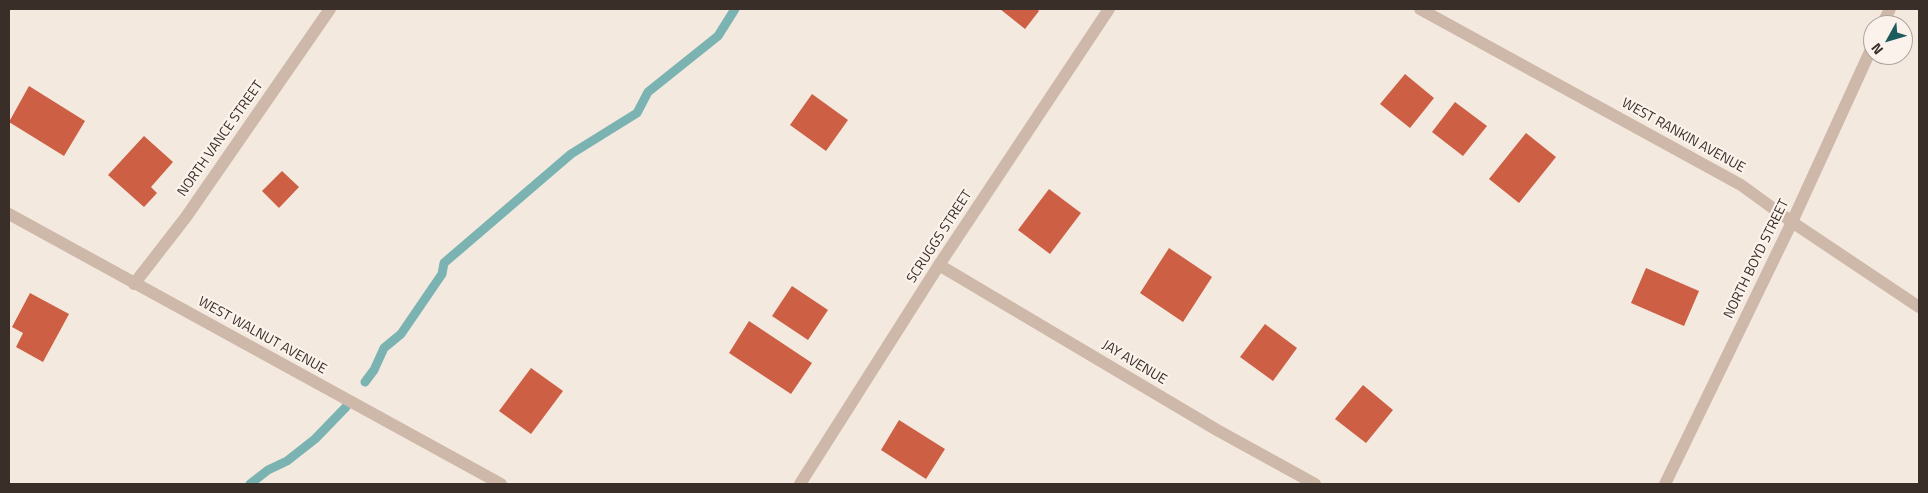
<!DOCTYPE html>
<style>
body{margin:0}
#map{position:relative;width:1928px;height:493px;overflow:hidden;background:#f4e9de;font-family:"Titillium Web",sans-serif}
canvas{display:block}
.frame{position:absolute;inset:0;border:10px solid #3a2e29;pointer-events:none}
.north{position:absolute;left:1863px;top:15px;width:50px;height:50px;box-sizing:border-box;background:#fbf3eb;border:1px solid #aea49d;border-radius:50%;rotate:231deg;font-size:14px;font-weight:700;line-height:20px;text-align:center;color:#3a2e29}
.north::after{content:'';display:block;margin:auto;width:18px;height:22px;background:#1c5c5e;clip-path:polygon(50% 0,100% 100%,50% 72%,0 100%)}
</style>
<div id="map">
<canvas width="1928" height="493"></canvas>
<div class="frame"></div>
<div class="north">N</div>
</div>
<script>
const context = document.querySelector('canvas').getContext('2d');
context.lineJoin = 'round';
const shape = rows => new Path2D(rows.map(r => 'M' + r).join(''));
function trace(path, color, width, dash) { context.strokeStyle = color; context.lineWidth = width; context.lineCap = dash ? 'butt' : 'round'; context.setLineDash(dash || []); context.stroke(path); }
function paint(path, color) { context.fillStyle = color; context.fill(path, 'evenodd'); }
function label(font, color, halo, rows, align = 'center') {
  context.font = font + ' "Titillium Web",sans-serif'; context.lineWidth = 4.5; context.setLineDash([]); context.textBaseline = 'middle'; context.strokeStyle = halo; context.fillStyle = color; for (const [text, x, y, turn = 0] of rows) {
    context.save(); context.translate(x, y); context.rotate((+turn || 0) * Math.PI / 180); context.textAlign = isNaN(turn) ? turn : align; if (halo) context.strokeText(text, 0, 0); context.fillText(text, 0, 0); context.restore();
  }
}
const stream = shape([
 [365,382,374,370,384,348,401,334,442,274,444,263,571,154,637,113,648,92,718,36,735,9],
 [250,484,268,470,287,461,315,439,346,407]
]);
const building = shape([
 [1000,9,1037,9,1039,11,1025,29],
 [1405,74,1434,98,1410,128,1380,104],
 [29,86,85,121,64,156,9,122],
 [812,94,848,120,826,151,790,125],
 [1455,102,1487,126,1463,156,1432,132],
 [1526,133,1556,157,1519,203,1489,179],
 [144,136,173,162,151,187,157,193,144,207,108,175],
 [282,171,299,187,279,208,262,191],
 [1049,189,1081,213,1050,254,1018,230],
 [1169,248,1212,277,1183,322,1140,293],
 [1646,268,1699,291,1684,326,1631,303],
 [792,286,828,310,808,340,772,316],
 [30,293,69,314,43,362,16,347,23,333,12,327],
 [749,321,812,363,791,394,729,353],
 [1265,324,1297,348,1273,381,1240,357],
 [531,368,563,391,531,434,499,411],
 [1363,385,1393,410,1366,443,1335,419],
 [899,420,945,449,926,479,881,450]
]);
const street = shape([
 [1420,9,1741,185,1792,222,1919,307],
 [1882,25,1890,9],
 [9,214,501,484],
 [939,265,1217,430,1315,484],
 [134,284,186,217,330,9],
 [800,484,939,265,1109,9],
 [1665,484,1792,222,1873,45]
]);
const streetNames = [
 ["WEST RANKIN AVENUE",1683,136,29],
 ["NORTH VANCE STREET",221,139,-55],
 ["SCRUGGS STREET",940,237,-57],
 ["NORTH BOYD STREET",1757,259,-64],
 ["WEST WALNUT AVENUE",262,336,29],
 ["JAY AVENUE",1134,363,31]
];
trace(stream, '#7bb3b3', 9);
paint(building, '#cc5f44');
trace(street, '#cdb8a9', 12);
label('14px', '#3a2e29', '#fbf3eb', streetNames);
</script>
